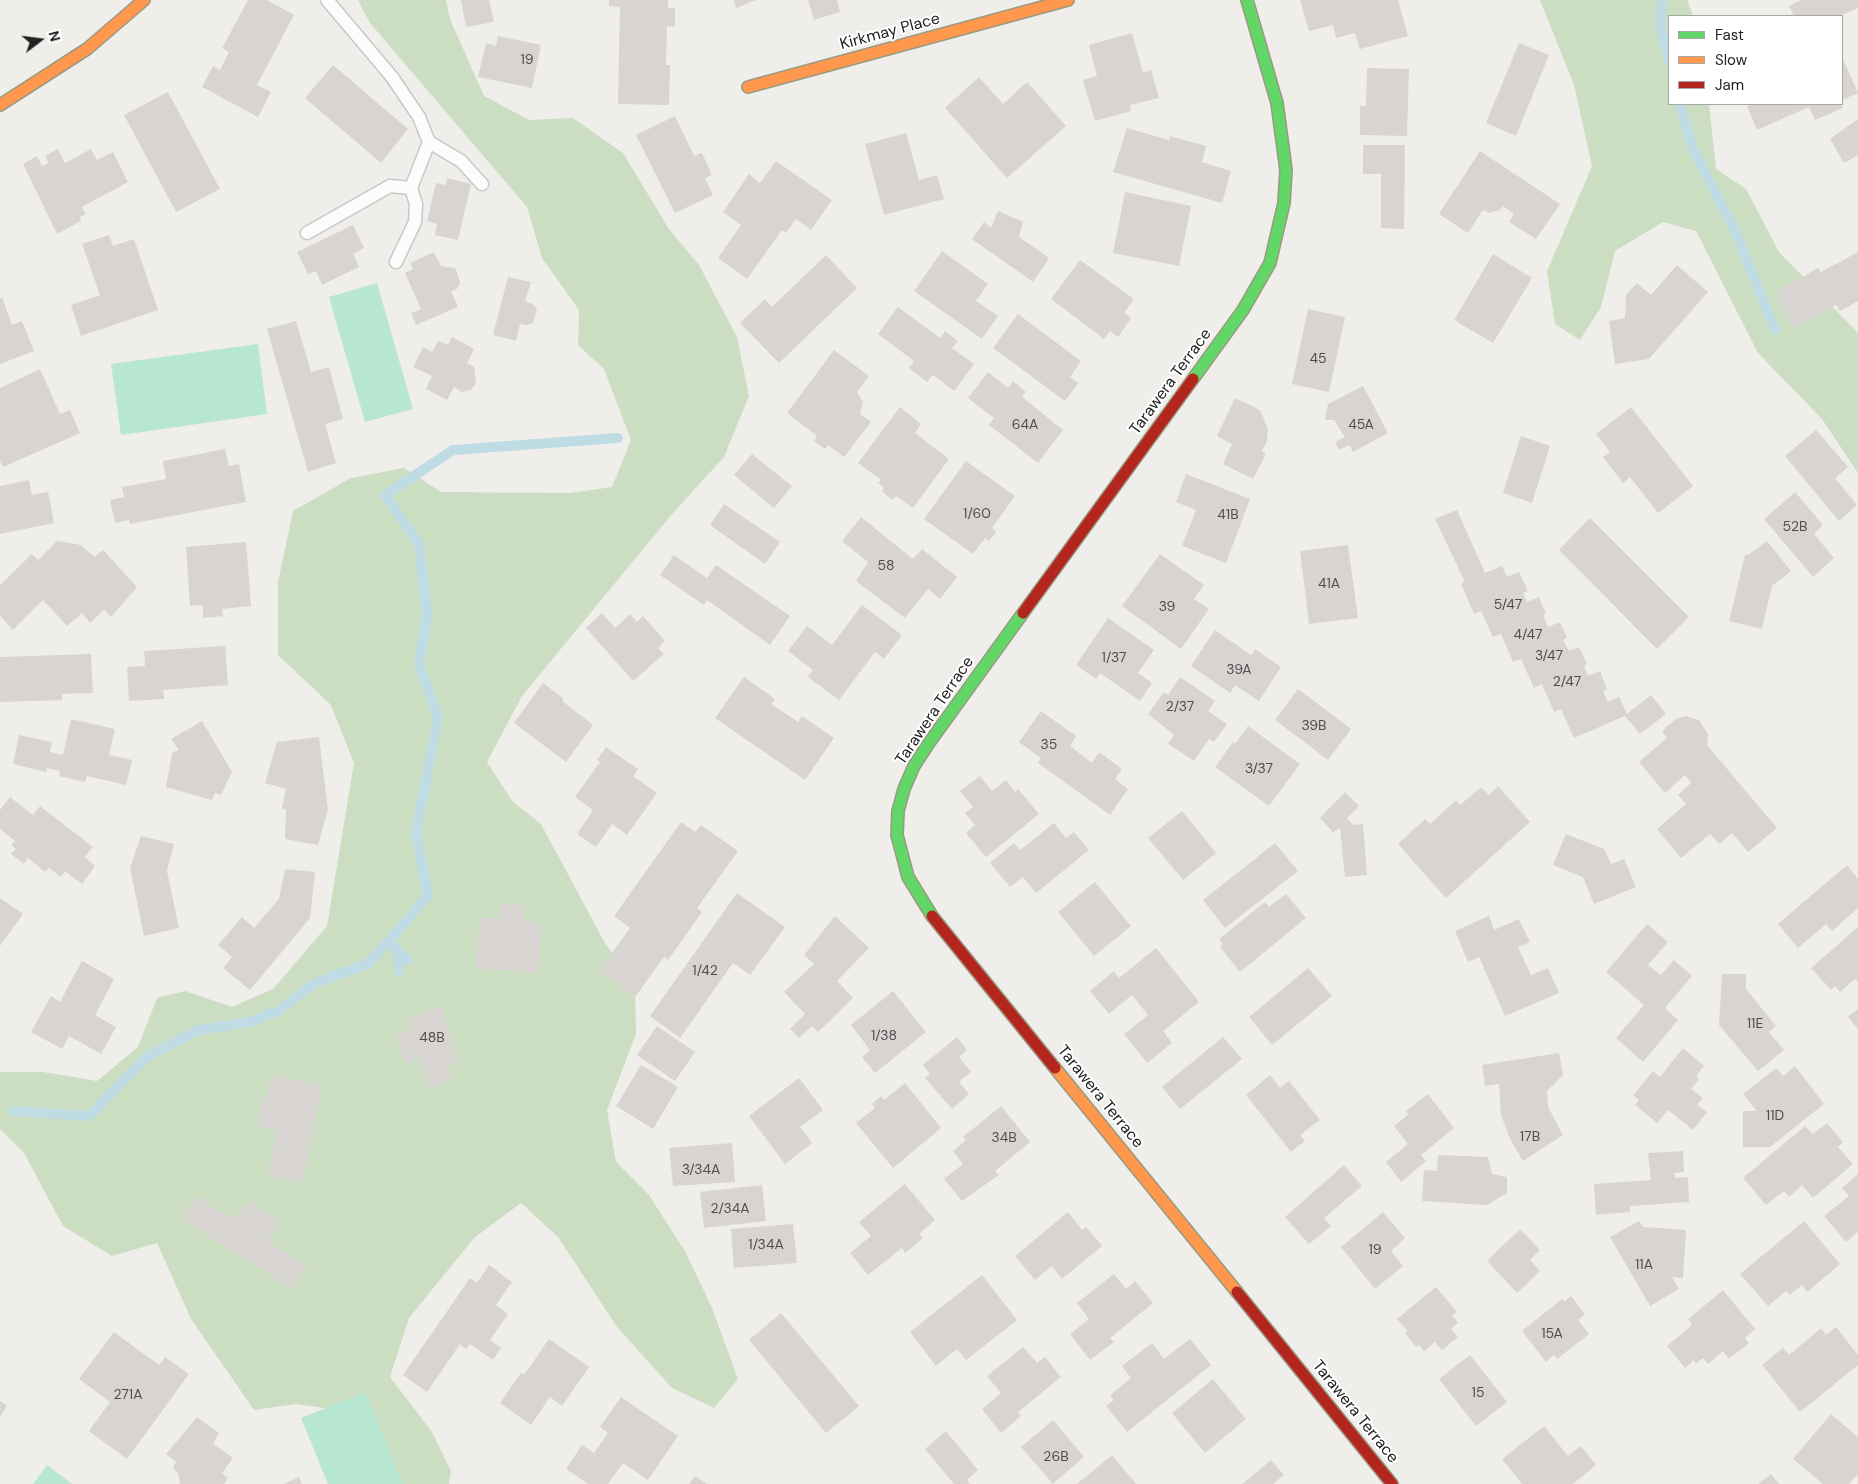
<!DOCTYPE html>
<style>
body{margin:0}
#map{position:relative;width:1858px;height:1484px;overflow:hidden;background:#f0eeeb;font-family:"DM Sans",sans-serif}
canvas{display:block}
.legend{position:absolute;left:1668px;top:15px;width:175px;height:90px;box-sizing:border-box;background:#fff;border:1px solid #a7a7a7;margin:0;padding:6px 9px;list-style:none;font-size:15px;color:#222}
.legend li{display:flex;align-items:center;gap:10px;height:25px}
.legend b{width:25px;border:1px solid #a7a7a7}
.north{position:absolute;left:15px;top:15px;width:50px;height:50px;-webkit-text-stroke:4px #fff;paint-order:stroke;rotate:75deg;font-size:14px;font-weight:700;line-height:20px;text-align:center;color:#222}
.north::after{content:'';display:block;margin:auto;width:18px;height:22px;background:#222;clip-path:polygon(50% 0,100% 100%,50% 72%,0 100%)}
</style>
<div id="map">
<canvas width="1858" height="1484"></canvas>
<ul class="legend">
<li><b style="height:6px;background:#63d668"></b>Fast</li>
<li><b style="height:6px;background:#ff974d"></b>Slow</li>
<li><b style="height:6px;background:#b3261e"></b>Jam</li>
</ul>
<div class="north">N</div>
</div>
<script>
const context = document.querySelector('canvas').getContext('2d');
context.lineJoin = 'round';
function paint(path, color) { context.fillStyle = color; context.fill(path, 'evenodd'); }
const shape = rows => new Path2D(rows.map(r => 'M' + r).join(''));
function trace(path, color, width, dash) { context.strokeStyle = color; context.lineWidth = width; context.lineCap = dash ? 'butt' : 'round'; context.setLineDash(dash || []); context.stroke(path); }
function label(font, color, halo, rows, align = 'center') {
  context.font = font + ' "DM Sans",sans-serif'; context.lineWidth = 4; context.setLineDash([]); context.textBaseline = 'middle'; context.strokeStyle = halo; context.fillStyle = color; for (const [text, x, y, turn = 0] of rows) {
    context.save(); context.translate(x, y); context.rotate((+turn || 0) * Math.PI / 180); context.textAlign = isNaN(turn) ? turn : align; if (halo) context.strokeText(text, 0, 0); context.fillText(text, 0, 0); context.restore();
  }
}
const forest = shape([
 [358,0,446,0,450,19,484,96,529,120,573,118,623,153,669,229,699,265,737,337,749,396,724,457,672,514,522,696,487,762,513,802,541,824,606,945,635,981,636,1034,607,1110,616,1162,649,1195,686,1253,712,1308,738,1379,714,1408,672,1388,617,1327,558,1237,521,1203,474,1238,409,1318,390,1377,432,1432,451,1471,449,1484,377,1484,346,1411,296,1404,254,1410,191,1319,157,1243,112,1256,63,1226,24,1153,0,1129,0,1072,43,1072,97,1081,138,1047,157,998,185,991,232,1007,273,989,327,926,354,763,331,705,278,655,278,582,293,511,351,478,404,468,441,492,570,493,612,487,631,440,604,369,578,345,579,310,542,258,527,207,370,23],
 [1540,0,1687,0,1693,16,1669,16,1669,104,1709,104,1716,169,1746,189,1779,252,1858,333,1858,473,1822,419,1758,353,1696,231,1663,222,1615,251,1601,307,1580,340,1555,324,1547,271,1592,166,1574,85]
]);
const pitch = shape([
 [377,283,413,409,365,422,329,297],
 [258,344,267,414,121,435,111,364],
 [365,1392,403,1484,328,1484,301,1418],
 [47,1465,72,1484,33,1484]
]);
const stream = shape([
 [1662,0,1660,26,1669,61],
 [1680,104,1692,147,1735,231,1775,330],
 [397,950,399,971],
 [408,961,389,941,428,895,416,833,438,717,419,664,427,616,419,544,385,495,453,450,618,438],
 [13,1111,89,1116,148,1056,198,1030,249,1022,278,1011,315,983,367,964,389,941]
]);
const building = shape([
 [248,0,267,0,294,15,257,85,271,92,258,117,202,87,213,66,220,70,229,52,222,48],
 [461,0,489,0,494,22,466,27],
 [609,0,668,0,668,8,675,8,675,27,667,26,666,65,670,65,669,105,618,104,620,7,609,6],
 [734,0,756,0,736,8],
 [808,0,837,0,840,12,814,20],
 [1300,0,1398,0,1408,36,1360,49,1355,33,1336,38,1333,25,1309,31],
 [1801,0,1858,0,1858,8,1839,16,1794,16,1789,6],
 [1132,33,1143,73,1151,70,1159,98,1130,105,1131,111,1095,121,1083,80,1097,76,1089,45],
 [498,36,541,45,532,88,478,77,486,43,496,46],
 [1519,43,1549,55,1516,136,1486,123],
 [1842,57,1858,93,1842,100],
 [333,65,408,129,381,163,305,98],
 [1367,68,1409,69,1407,136,1360,135,1360,106,1366,106],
 [979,77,1003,104,1027,82,1066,126,1007,178,945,108],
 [168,92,220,189,176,212,124,115],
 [1752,104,1840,104,1843,108,1815,120,1809,107,1757,130,1747,106],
 [675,116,694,156,702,153,712,175,705,178,713,195,675,213,636,135],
 [1858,119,1858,155,1844,163,1830,139],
 [1127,128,1169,140,1170,136,1206,146,1202,162,1231,171,1222,203,1113,172],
 [906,133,919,180,937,175,944,199,884,215,865,144],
 [1363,145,1405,145,1404,229,1381,228,1381,174,1363,174],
 [58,149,65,163,91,149,97,160,113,152,128,182,82,207,86,214,80,217,81,221,57,234,23,164,37,156,42,166,49,163,45,156],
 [1480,151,1560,204,1536,239,1509,222,1514,214,1503,206,1500,210,1489,213,1483,210,1468,233,1439,214],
 [776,161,832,200,811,230,796,219,786,233,782,230,747,279,718,258,741,225,723,212,749,174,760,183],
 [447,178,471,184,458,240,435,235,437,224,427,221,436,183,446,185],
 [1125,192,1191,206,1179,266,1113,253],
 [998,211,1023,222,1019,237,1049,258,1033,282,972,239,984,222,991,228],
 [353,225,364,248,353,254,359,267,322,285,316,271,308,274,297,252],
 [109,235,113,246,134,239,158,310,81,336,71,305,100,295,82,244],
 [942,251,988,284,976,301,998,316,982,339,914,291],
 [434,252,441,266,455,268,458,275,460,283,457,289,451,291,458,307,416,325,411,313,421,309,405,273,413,269,410,263],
 [1858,252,1858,301,1840,311,1836,305,1795,328,1775,293,1818,268,1821,272],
 [1493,254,1532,278,1493,343,1454,320],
 [826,255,857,288,779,363,740,323,765,299,772,307],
 [1080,260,1134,299,1124,313,1131,318,1118,337,1110,331,1104,339,1051,299],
 [1677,265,1708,292,1649,359,1615,364,1609,321,1625,318,1626,295,1637,283,1651,295],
 [508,277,531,282,525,301,533,304,537,309,533,323,527,325,520,324,516,341,493,335],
 [2,297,12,325,22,321,34,351,0,364,0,298],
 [898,307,940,338,945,331,958,341,952,348,974,364,954,391,933,375,927,382,909,368,914,361,878,334],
 [1308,309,1345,317,1329,392,1292,384],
 [1018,314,1081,361,1070,377,1078,383,1065,401,993,348],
 [296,321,311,372,329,367,343,419,325,424,336,463,308,472,267,329],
 [452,337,474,349,467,363,474,367,476,383,471,390,462,392,454,387,447,400,426,389,432,376,413,367,423,347,432,352,438,341,448,345],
 [834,350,869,376,857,392,863,402,860,414,871,422,844,457,828,445,825,449,814,441,817,436,787,413],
 [40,369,60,414,70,410,80,433,3,467,0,461,0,388],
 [988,372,1008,388,1013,381,1026,392,1022,397,1063,430,1038,463,989,425,994,418,968,398],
 [1363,386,1388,433,1353,452,1349,445,1339,450,1335,442,1345,437,1334,420,1325,420,1328,404],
 [1235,398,1260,410,1268,429,1267,441,1262,451,1266,454,1253,479,1223,464,1232,444,1217,436],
 [900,407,921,424,915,433,949,459,913,508,896,496,892,500,882,491,884,488,878,483,881,480,858,463],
 [1631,407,1693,486,1658,513,1630,477,1623,483,1603,457,1610,452,1596,434],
 [1816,430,1848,467,1835,478,1857,505,1839,521,1785,456],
 [1521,436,1550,446,1532,503,1503,493],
 [225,449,229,466,239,464,246,502,130,524,129,520,115,523,110,500,124,497,122,487,166,479,163,461],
 [752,454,792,486,774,508,734,475],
 [966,461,1015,496,992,528,996,532,989,541,985,538,973,554,924,519],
 [1186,474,1250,499,1226,563,1182,546,1196,510,1176,502],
 [29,480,32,495,48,492,54,523,0,534,0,486],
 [1795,492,1823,525,1814,534,1834,558,1813,577,1764,519],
 [724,504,780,542,765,564,710,525],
 [1457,510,1485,573,1502,566,1507,577,1519,572,1528,591,1523,593,1527,602,1539,597,1546,614,1543,615,1548,627,1560,622,1567,638,1563,640,1569,651,1579,647,1587,664,1584,666,1588,676,1600,671,1607,689,1603,691,1608,702,1619,697,1627,714,1651,695,1666,714,1640,734,1625,716,1574,738,1561,709,1554,712,1542,684,1534,688,1521,659,1513,662,1501,634,1493,637,1481,611,1474,614,1461,584,1465,582,1435,519],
 [861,517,913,559,922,549,957,577,940,599,928,589,905,618,856,581,868,562,842,541],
 [1590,518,1689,617,1657,649,1559,550],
 [57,541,81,545,95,557,103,550,137,587,111,617,104,610,90,623,82,613,67,626,43,600,13,630,0,616,0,585,32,554,38,560],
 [1767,541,1791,571,1772,586,1762,629,1729,621,1745,555,1748,555],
 [246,542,251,606,222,609,223,616,203,618,203,605,190,606,186,547],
 [1348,545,1358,618,1309,624,1300,551],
 [1160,554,1204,585,1194,599,1209,609,1181,649,1122,606],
 [674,555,707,578,716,565,790,616,770,645,707,600,704,605,660,575],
 [862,605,902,635,884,659,875,652,839,700,808,677,813,670,788,651,807,626,832,645],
 [602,613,615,628,630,614,637,622,643,616,665,641,658,648,664,654,633,681,586,628],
 [1108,618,1154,650,1138,673,1152,683,1140,701,1100,673,1096,679,1076,665],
 [1215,630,1251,655,1255,649,1281,667,1259,701,1235,685,1230,693,1191,666],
 [225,646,228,685,163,690,164,699,129,701,127,667,145,666,144,651],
 [91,654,93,693,62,694,62,700,0,702,0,657],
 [744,677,775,699,771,704,798,722,802,716,834,738,805,780,715,718],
 [1180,677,1215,701,1208,711,1227,724,1214,742,1209,739,1194,761,1168,744,1174,735,1148,714,1164,692,1168,695],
 [543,683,564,699,562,701,593,725,566,762,514,723],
 [1298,689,1351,729,1328,760,1275,720],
 [1041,711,1076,736,1070,746,1092,763,1099,752,1122,769,1115,779,1128,789,1110,815,1038,763,1041,758,1019,742],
 [1686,716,1699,720,1708,734,1707,745,1777,828,1748,852,1732,833,1719,844,1710,834,1681,858,1657,829,1686,804,1678,795,1691,783,1685,775,1665,793,1639,762,1667,738,1662,731,1676,719],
 [71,719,115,729,109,755,132,760,126,785,87,776,85,782,59,776,60,771,47,768,46,772,13,764,19,735,52,742,50,752,63,755],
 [202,721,232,772,221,795,215,793,212,800,166,787,172,753,179,750,171,739],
 [1248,726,1300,764,1269,806,1215,767,1233,742,1235,744],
 [319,737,328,809,318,845,285,839,286,810,282,808,286,789,265,783,277,742],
 [606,747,638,769,633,776,657,793,627,835,612,824,596,847,577,834,593,810,575,797,600,762,597,760],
 [980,776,992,791,1006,780,1015,792,1018,789,1039,814,986,857,966,833,975,825,965,813,973,807,960,791],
 [1498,786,1530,822,1446,898,1398,844,1425,819,1430,824,1456,800,1460,805,1481,787,1489,795],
 [1345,792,1359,806,1347,818,1353,825,1363,824,1367,875,1345,877,1340,828,1333,832,1320,818],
 [10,797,33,815,40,806,93,847,85,857,95,866,82,884,65,871,61,877,49,868,45,872,28,858,24,864,11,854,16,849,11,845,15,841,0,829,0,810],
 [1182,811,1216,853,1183,880,1148,838],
 [681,822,695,832,701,825,738,851,697,908,702,912,668,960,664,957,635,997,599,971,630,928,614,916],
 [1054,823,1066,838,1074,832,1089,850,1036,893,1023,877,1010,887,990,863,1014,843,1020,850],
 [1566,834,1604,849,1611,864,1624,859,1636,887,1594,904,1583,877,1553,865],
 [141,836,174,844,167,871,179,928,144,936,130,868],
 [1275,843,1298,871,1225,928,1203,900],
 [1847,865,1858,879,1858,908,1832,931,1826,924,1798,948,1778,924],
 [285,869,315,872,310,918,250,990,223,968,232,957,218,945,242,917,254,928,279,899],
 [1095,882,1131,926,1094,956,1058,912],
 [737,893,785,927,750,975,733,963,680,1038,650,1016],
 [1286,894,1306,918,1240,972,1220,947,1223,944,1219,939,1265,902,1269,907],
 [0,898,23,914,0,946],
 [500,903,525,905,523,921,542,923,538,973,475,968,480,917,499,919],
 [835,916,869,948,837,981,853,998,818,1032,812,1026,799,1038,790,1029,805,1014,784,992,814,964,804,955],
 [1489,916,1494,930,1519,919,1530,942,1518,947,1531,975,1548,968,1559,993,1505,1016,1479,957,1468,962,1455,931],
 [1647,924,1668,942,1648,965,1661,975,1674,960,1692,976,1665,1008,1678,1020,1643,1062,1616,1038,1644,1005,1606,972],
 [1858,927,1858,982,1855,979,1840,992,1835,986,1831,990,1811,968],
 [1156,948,1199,1002,1163,1031,1172,1043,1147,1063,1124,1034,1148,1015,1132,995,1109,1014,1090,991,1114,971,1119,978],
 [82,961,114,979,95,1015,116,1027,101,1054,69,1036,62,1049,31,1032,51,996,60,1002],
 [1308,968,1332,996,1272,1045,1249,1017],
 [1722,974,1746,974,1746,989,1776,1026,1769,1032,1784,1050,1758,1071,1719,1025],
 [893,991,926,1032,875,1073,862,1057,870,1050,851,1025],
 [442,1007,459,1063,448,1066,452,1081,429,1088,420,1059,405,1064,396,1034,412,1029,408,1018],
 [1858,1009,1858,1029,1848,1017],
 [657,1026,695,1052,675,1081,637,1055],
 [957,1037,967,1050,959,1057,971,1072,959,1082,969,1094,952,1109,925,1078,930,1074,923,1065],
 [1223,1037,1242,1059,1180,1109,1162,1087],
 [1683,1048,1704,1066,1696,1076,1699,1079,1691,1089,1703,1098,1697,1105,1707,1112,1693,1130,1668,1110,1657,1123,1635,1105,1639,1100,1633,1095,1653,1071,1660,1077],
 [1559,1053,1563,1075,1547,1091,1548,1107,1563,1135,1523,1161,1510,1139,1501,1115,1499,1084,1485,1086,1482,1065],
 [641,1065,678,1087,653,1129,616,1106],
 [1795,1066,1824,1104,1770,1147,1743,1147,1743,1111,1757,1111,1743,1094,1776,1068,1783,1076],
 [272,1075,322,1086,302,1183,268,1175,277,1131,257,1126,263,1097,267,1098],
 [1270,1075,1280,1088,1289,1081,1320,1120,1300,1135,1305,1141,1291,1152,1246,1095],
 [799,1078,823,1110,800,1127,812,1143,785,1164,749,1116],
 [905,1083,941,1128,893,1168,856,1123,875,1108,872,1104,881,1096,884,1100],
 [1428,1094,1454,1128,1421,1155,1426,1161,1401,1182,1386,1162,1408,1144,1394,1126,1408,1115,1406,1111],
 [1001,1106,1030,1142,995,1171,999,1175,962,1201,944,1179,963,1164,953,1151,966,1140,963,1137],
 [1827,1123,1843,1142,1838,1147,1853,1164,1813,1198,1802,1185,1789,1197,1784,1191,1766,1205,1743,1178,1805,1126,1813,1134],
 [732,1143,735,1182,673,1186,669,1148],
 [1683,1151,1684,1172,1675,1173,1675,1178,1688,1177,1689,1202,1630,1206,1630,1212,1596,1215,1594,1184,1651,1180,1648,1153],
 [1438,1155,1488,1157,1492,1174,1507,1177,1507,1193,1487,1205,1422,1201,1424,1170,1437,1171],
 [1344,1165,1362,1186,1324,1218,1331,1226,1309,1244,1285,1217],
 [1858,1174,1858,1232,1846,1242,1824,1216,1849,1196,1842,1188],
 [905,1184,935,1220,919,1234,923,1238,905,1253,902,1248,868,1275,850,1253,871,1236,859,1222],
 [762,1185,766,1221,704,1228,700,1192],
 [196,1196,232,1219,235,1213,239,1216,249,1201,280,1221,268,1241,307,1266,292,1289,182,1219],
 [1068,1212,1082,1230,1086,1227,1102,1246,1062,1279,1052,1266,1035,1280,1015,1256],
 [1383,1212,1405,1238,1391,1251,1403,1266,1375,1289,1341,1247],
 [1639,1221,1643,1227,1686,1230,1683,1278,1672,1277,1679,1289,1650,1306,1610,1237],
 [1804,1221,1840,1264,1807,1292,1802,1285,1790,1295,1786,1291,1768,1306,1740,1274],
 [793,1224,797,1263,734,1268,731,1229],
 [1520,1229,1540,1250,1530,1260,1540,1271,1517,1293,1487,1261],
 [489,1265,512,1282,496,1305,508,1314,490,1340,501,1348,493,1360,470,1344,466,1349,460,1344,427,1392,403,1375,470,1278,477,1283],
 [1114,1274,1126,1289,1135,1281,1153,1303,1110,1338,1114,1342,1090,1360,1070,1334,1089,1319,1077,1303],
 [982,1275,1017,1320,966,1360,957,1349,936,1366,910,1332],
 [1436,1287,1457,1312,1452,1315,1458,1323,1451,1329,1458,1337,1442,1350,1435,1342,1424,1351,1419,1345,1416,1347,1405,1333,1408,1331,1397,1319],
 [1723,1290,1755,1329,1745,1338,1749,1343,1729,1359,1723,1351,1708,1364,1703,1358,1696,1364,1694,1360,1685,1368,1667,1346,1692,1325,1688,1319],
 [1571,1296,1585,1314,1578,1320,1589,1334,1557,1359,1554,1355,1546,1362,1522,1331,1562,1299,1565,1301],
 [781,1313,859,1406,826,1433,749,1340],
 [1836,1327,1858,1355,1858,1365,1800,1412,1762,1365,1783,1348,1789,1355,1821,1328,1826,1335],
 [114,1332,159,1365,165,1357,189,1374,127,1459,89,1431,110,1402,79,1379],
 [549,1339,589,1367,562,1406,550,1397,531,1425,500,1403,521,1373,524,1375],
 [1190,1339,1211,1365,1127,1432,1106,1406,1114,1400,1110,1395,1131,1378,1122,1366,1152,1343,1164,1359],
 [1023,1347,1037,1363,1045,1357,1061,1377,1018,1412,1021,1416,1001,1433,982,1409,1001,1393,987,1376],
 [1470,1355,1507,1402,1476,1426,1439,1379],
 [1213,1379,1246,1419,1205,1453,1172,1413],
 [621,1397,678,1436,648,1480,623,1463,608,1484,588,1484,566,1469,582,1445,594,1453,608,1433,600,1427],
 [0,1401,7,1406,0,1417],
 [1831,1414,1858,1437,1858,1474,1849,1484,1823,1484,1793,1459],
 [197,1417,219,1433,213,1444,233,1458,222,1473,228,1478,224,1484,180,1484,178,1473,173,1468,176,1462,166,1454],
 [1053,1420,1084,1457,1053,1484,1021,1447],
 [1544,1426,1568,1456,1581,1446,1596,1465,1573,1484,1522,1484,1502,1459],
 [946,1431,978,1470,967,1480,970,1484,954,1484,925,1449],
 [1112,1455,1136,1484,1077,1484],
 [1271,1460,1284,1475,1273,1484,1242,1484],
 [1771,1474,1779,1484,1758,1484],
 [695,1476,707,1484,689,1484],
 [299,1477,302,1484,284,1484]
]);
const lane = shape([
 [327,0,392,77,419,117,429,142,411,188,416,204,415,222,396,262],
 [429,142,461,161,482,184],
 [307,233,390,186,411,188]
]);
const fast = shape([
 [1193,379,1243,310,1270,263,1284,203,1286,170,1277,103,1247,0],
 [932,916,908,877,897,835,898,811,904,789,914,766,929,743,1023,613]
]);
const slow = shape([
 [748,87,1068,0],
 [0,105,87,49,144,0],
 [1055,1068,1237,1292]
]);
const jam = shape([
 [1023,613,1193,379],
 [932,916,1055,1068],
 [1237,1292,1392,1484]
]);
const numberNames = [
 ["19",527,60],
 ["45",1318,359],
 ["64A",1025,425],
 ["45A",1361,425],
 ["1/60",977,514],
 ["41B",1228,515],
 ["52B",1795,527],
 ["58",886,566],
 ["41A",1329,584],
 ["5/47",1508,605],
 ["39",1167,607],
 ["4/47",1528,635],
 ["3/47",1549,656],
 ["1/37",1114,658],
 ["39A",1239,670],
 ["2/47",1567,682],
 ["2/37",1180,707],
 ["39B",1314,726],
 ["35",1049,745],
 ["3/37",1259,769],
 ["1/42",705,971],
 ["11E",1755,1024],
 ["1/38",884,1036],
 ["48B",432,1038],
 ["11D",1775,1116],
 ["17B",1530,1137],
 ["34B",1004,1138],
 ["3/34A",701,1170],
 ["2/34A",730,1209],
 ["1/34A",766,1245],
 ["19",1375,1250],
 ["11A",1644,1265],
 ["15A",1552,1334],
 ["15",1478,1393],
 ["271A",128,1395],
 ["26B",1056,1457]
];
const streetNames = [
 ["Kirkmay Place",890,32,-15],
 ["Tarawera Terrace",1171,382,-54],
 ["Tarawera Terrace",935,711,-56],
 ["Tarawera Terrace",1100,1097,51],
 ["Tarawera Terrace",1355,1412,51]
];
paint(forest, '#cbdec1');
paint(pitch, '#b7e6d2');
trace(stream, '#bfdbe3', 10);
paint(building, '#d7d4d2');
trace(lane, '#c9c8c7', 15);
trace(fast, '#999a82', 14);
trace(slow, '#999a82', 14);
trace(jam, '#999a82', 14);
trace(lane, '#fdfcfc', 12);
trace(fast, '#63d668', 11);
trace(slow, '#ff974d', 11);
trace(jam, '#b3261e', 11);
label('14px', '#4f4e4e', null, numberNames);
label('16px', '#222', '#fff', streetNames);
</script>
